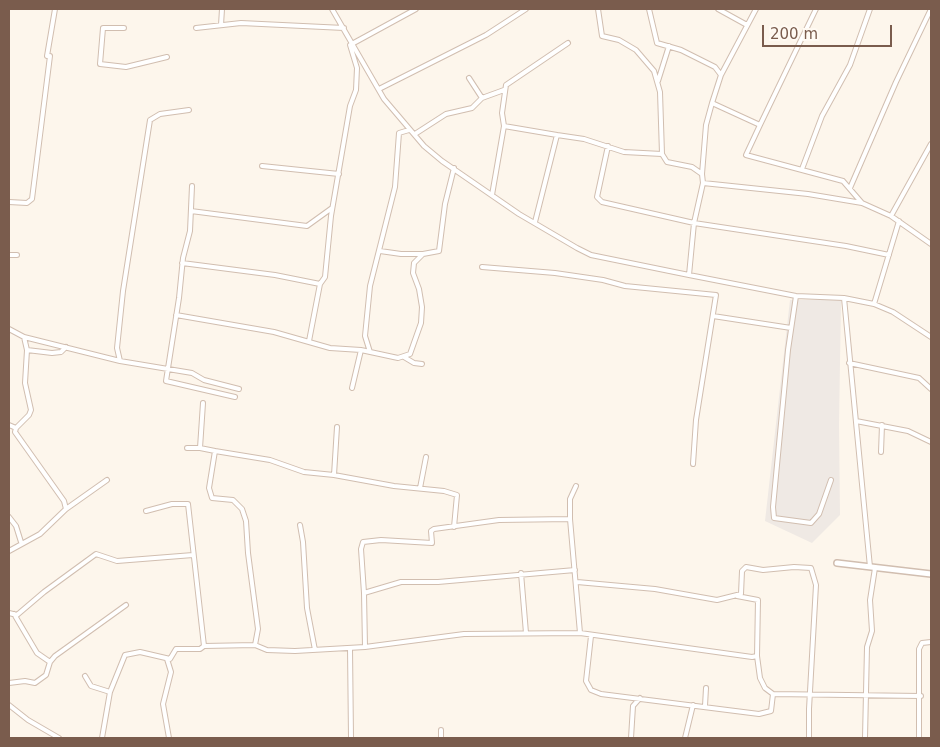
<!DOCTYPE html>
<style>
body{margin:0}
#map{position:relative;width:940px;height:747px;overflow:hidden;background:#fdf6ec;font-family:"DejaVu Sans",sans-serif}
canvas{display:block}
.frame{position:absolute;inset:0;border:10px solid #7a5c4d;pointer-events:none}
.scale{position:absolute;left:762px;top:25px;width:130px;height:22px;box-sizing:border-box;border:2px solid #7a5c4d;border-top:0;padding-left:6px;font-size:15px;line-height:18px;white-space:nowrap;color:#7a5c4d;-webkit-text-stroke:4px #fffaf3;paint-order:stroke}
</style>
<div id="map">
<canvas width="940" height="747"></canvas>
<div class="frame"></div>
<div class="scale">200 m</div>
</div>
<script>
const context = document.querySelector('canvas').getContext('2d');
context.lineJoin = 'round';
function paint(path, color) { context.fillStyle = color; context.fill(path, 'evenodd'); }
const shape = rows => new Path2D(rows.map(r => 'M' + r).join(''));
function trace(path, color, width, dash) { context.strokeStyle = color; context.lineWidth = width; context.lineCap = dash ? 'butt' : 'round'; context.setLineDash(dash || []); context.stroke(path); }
const industrial = shape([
 [790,300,841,300,839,425,840,515,812,543,765,521]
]);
const minor = shape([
 [332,9,384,99,424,146,442,161,519,214,577,248,591,255,689,275,796,296,844,298,874,304,893,312,931,337],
 [649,9,657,43,681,50,715,67,721,75,712,103,760,125,746,155,843,181,862,203,891,216,931,244],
 [718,9,747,25],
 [221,25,222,9],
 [124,28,103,28,100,64,126,67,167,57],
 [196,28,241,23,344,28],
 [47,56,55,9],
 [721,75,756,9],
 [469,78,482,98],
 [658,81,669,46],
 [379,89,486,35,526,9],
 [760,125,816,9],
 [504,126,557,135,535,222],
 [415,134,446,114,472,108,482,98,504,90],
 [557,135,584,139,624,152,662,154,660,92,654,71,636,50,619,40,602,36,598,9],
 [608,146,597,197,602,202,694,223,846,246,889,255],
 [662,154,667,162,692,167,702,174,703,183,694,223,689,275],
 [262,166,339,174],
 [802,169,822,116,850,65,870,9],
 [702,174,706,125,712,103],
 [703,183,808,194,862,203],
 [192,186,190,231,183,258,179,298,166,381,235,397],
 [850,188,896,82,931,9],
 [492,195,504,126,502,113,506,85,568,43],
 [9,202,27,203,32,199,50,56],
 [191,211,307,226,332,208],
 [891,216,931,144],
 [380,251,401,254,423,254],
 [9,255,17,255],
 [182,263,275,275,320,284],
 [482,267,555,273,603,280,625,286,716,295,696,420,693,464],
 [796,296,788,350,773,507,774,518,811,523,819,514,831,480],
 [844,298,870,567],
 [874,304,899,221],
 [176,315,274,332,330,348,361,350,398,358,410,354,421,323,422,307,419,289,413,273,414,263,423,254,439,251,445,204,454,168],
 [713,316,791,328],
 [9,329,24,337,27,350,52,353,61,352,66,347],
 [24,337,120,361,192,373,204,380,239,389],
 [309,341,320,284,325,277,331,216,350,106,356,90,357,68,350,45,416,9],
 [370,352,365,336,370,286,395,187,399,133,409,130],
 [404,357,414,363,422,364],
 [120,361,117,348,123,291,150,120,160,114,189,110],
 [849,363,919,378,931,389],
 [352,388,361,350],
 [203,403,200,448,215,451,209,488,212,498,233,500,242,509,246,521,248,553,258,629,255,645],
 [856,421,908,431,931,442],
 [9,425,16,428,15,432,64,501,66,509],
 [337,427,334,475,394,486,444,491,457,495,454,527],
 [16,428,29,415,31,410,25,383,27,350],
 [187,448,200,448],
 [215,451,270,460,304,472,334,475],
 [881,452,882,425],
 [576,486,570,499,570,519,580,633,752,657,757,656],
 [420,488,426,457],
 [146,511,172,504,188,504,204,646,255,645,267,650,295,651,365,647,464,634,580,633],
 [9,517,16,526,21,542],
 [300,525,303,542,307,608,315,650],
 [9,551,40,534,66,509,107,480],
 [521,573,526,633],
 [577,582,655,589,717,600,741,594,742,571,746,567,763,570,794,567,811,568,816,585,809,709,809,738],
 [364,593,361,549,363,542,381,540,432,543,431,531,434,529,499,520,570,519],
 [737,596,758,600,757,656,760,678,765,688,773,694,921,696],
 [9,613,17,615,44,592,96,554,117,561,193,555],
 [14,614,37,653,50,662],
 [591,636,586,681,591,690,601,694,759,714,771,711,773,694],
 [365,647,364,593,401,582,438,582,575,570],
 [350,648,351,738],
 [167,659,171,672,163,704,169,738],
 [85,676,91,686,110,692],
 [9,683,25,681,35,683,46,675,50,662,55,656,126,605],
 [9,705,28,720,59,738],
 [705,706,706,688],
 [102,738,110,692,125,655,140,652,170,659,176,649,200,649,204,646],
 [441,738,441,730],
 [631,738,633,706,640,698],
 [685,738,693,705],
 [865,738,867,647,872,631,870,600,875,568],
 [919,738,919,649,922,643,931,642]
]);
const tertiary = shape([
 [837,563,931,574]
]);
paint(industrial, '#efe9e4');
trace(minor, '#d1beb0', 6);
trace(tertiary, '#d1beb0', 8);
trace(minor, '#fff', 4);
trace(tertiary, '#fff', 5);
</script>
